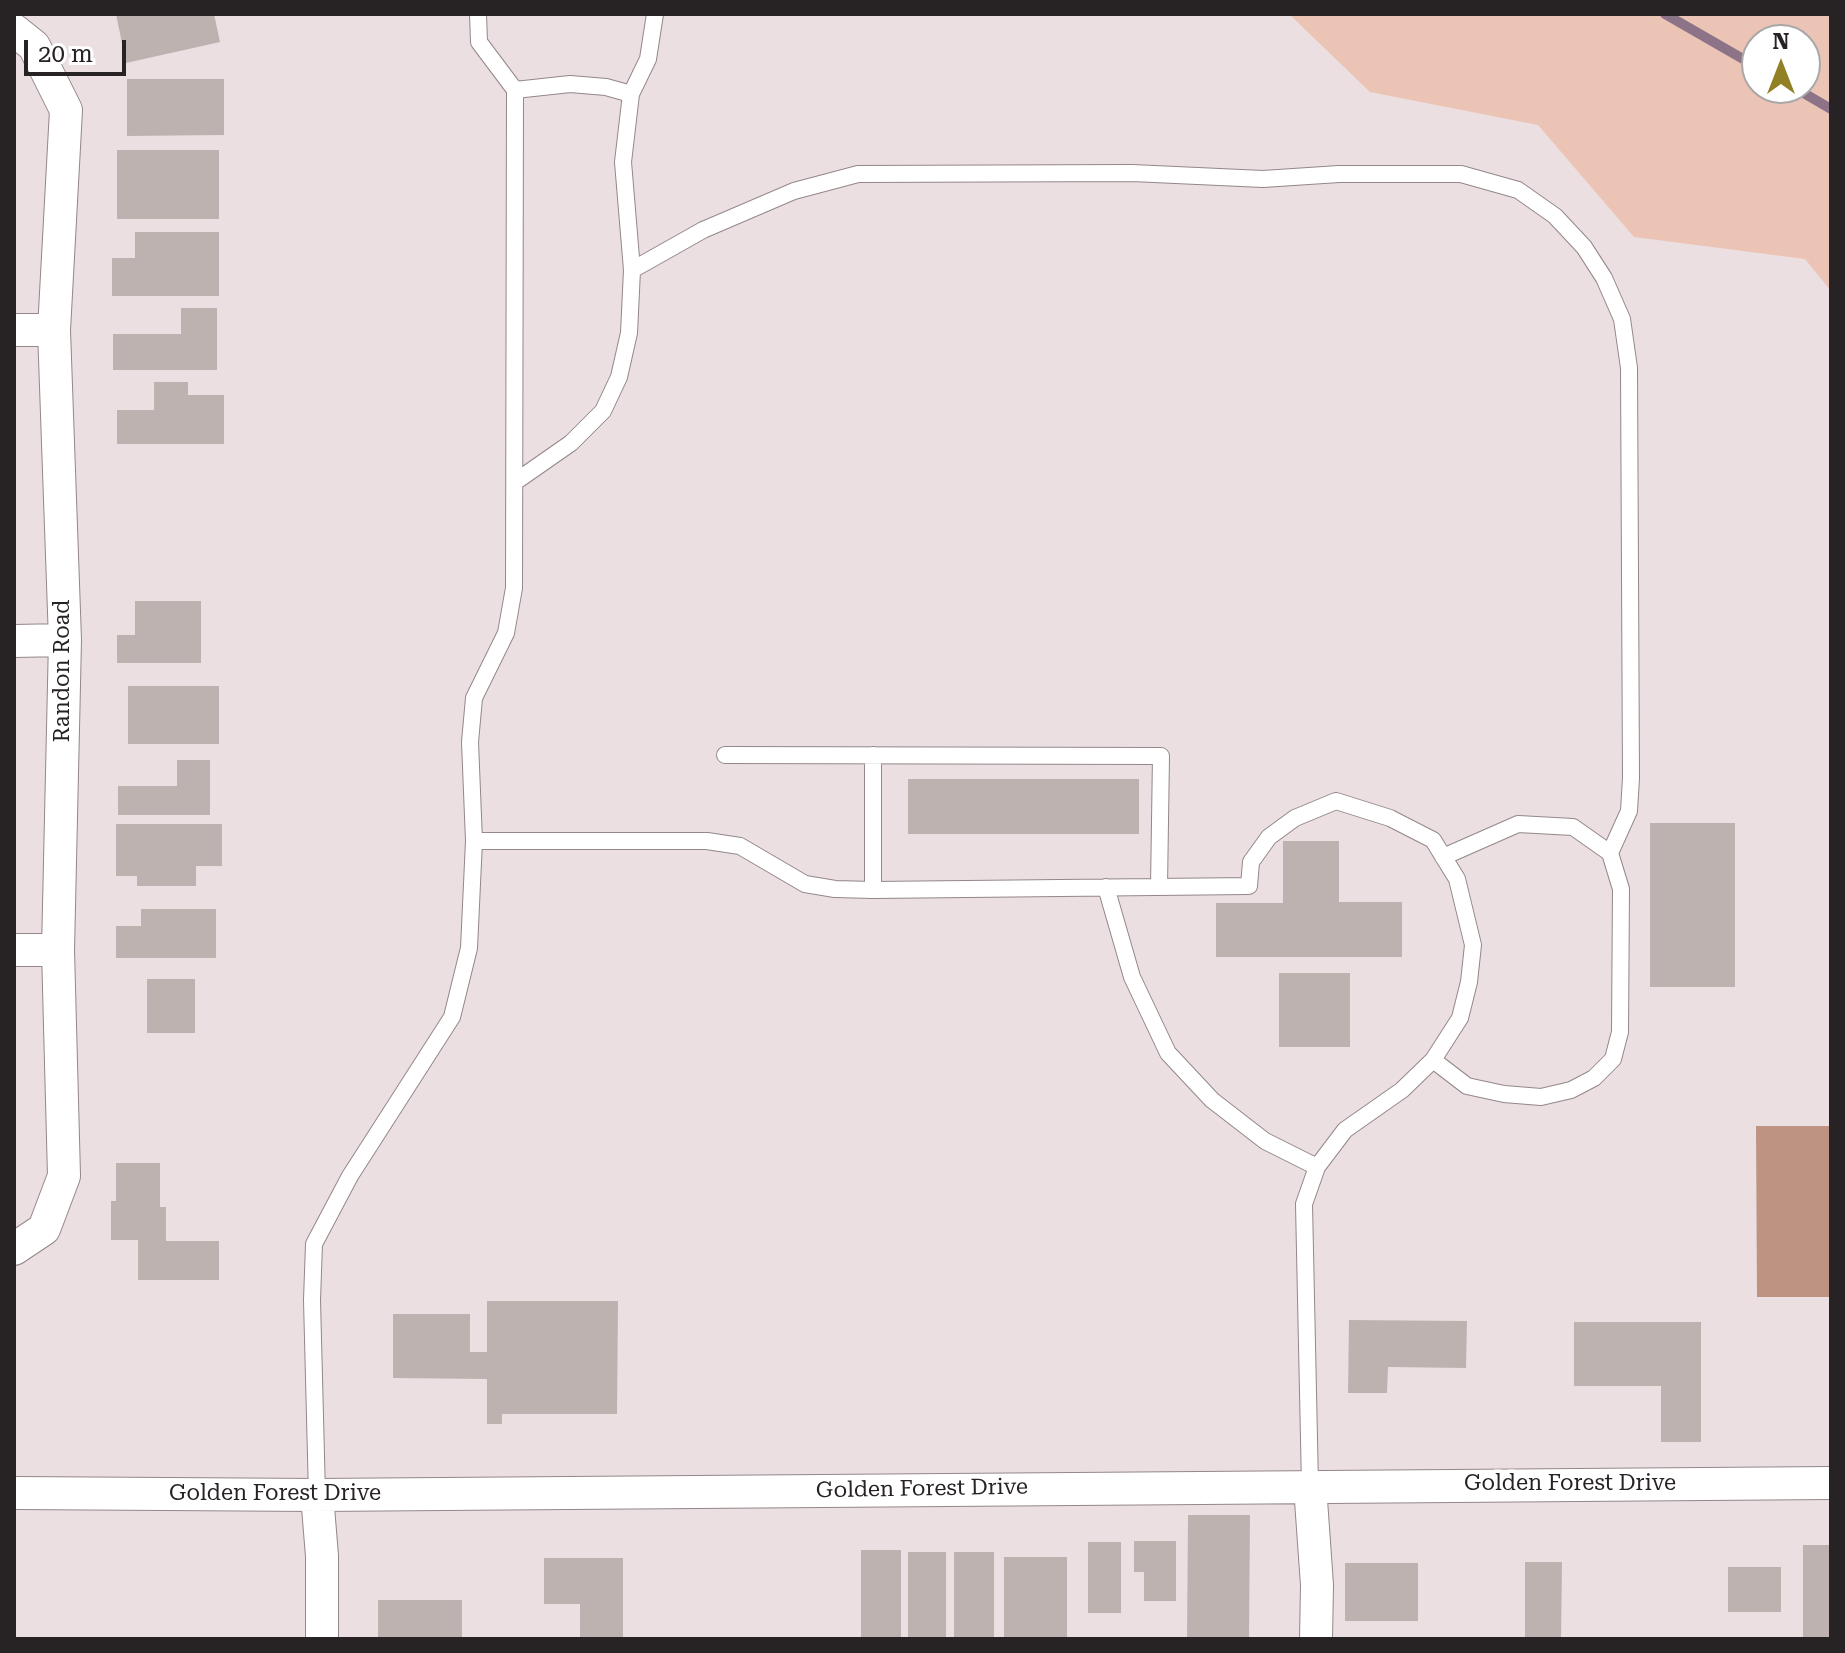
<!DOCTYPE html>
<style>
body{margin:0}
#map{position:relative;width:1845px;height:1653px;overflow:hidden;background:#ecdfe1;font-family:"Roboto Serif",serif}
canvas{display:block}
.frame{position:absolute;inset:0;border:16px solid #272223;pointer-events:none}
.north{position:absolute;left:1741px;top:24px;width:80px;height:80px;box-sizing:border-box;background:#fff;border:2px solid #a9a7a7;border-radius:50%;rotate:0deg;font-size:22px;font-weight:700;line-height:32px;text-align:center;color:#272223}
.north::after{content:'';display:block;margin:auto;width:28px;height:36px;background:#928027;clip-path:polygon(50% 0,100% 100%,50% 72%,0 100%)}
.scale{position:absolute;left:24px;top:40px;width:102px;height:36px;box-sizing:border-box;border:4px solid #272223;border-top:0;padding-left:10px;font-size:24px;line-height:28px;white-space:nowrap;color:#272223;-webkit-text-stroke:6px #fff;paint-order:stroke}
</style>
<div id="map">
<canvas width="1845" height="1653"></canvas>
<div class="frame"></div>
<div class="north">N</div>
<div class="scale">20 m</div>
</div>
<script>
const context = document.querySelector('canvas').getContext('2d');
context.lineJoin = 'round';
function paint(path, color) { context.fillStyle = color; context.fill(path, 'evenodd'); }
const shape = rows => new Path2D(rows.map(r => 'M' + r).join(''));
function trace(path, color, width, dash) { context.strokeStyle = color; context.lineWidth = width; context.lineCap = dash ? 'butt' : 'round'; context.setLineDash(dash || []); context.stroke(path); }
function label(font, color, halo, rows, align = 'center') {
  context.font = font + ' "Roboto Serif",serif'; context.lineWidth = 7; context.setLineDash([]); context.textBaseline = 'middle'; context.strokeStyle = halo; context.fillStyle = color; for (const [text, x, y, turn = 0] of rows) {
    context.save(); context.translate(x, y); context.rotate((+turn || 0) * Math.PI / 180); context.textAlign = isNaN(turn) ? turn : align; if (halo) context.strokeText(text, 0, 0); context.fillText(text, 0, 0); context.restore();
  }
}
const green = shape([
 [1289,14,1831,14,1831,291,1805,259,1634,237,1538,125,1370,92],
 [1757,40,1805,40,1805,88,1757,88]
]);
const forest = shape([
 [1756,1126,1831,1126,1831,1297,1757,1297]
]);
const stream = shape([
 [1665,14,1757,67],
 [1795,88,1831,109]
]);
const building = shape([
 [116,14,214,14,220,42,126,63],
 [127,79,224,79,224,135,127,136],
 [117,150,219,150,219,219,117,219],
 [135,232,219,232,219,296,112,296,112,258,135,258],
 [181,308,217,308,217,370,113,370,113,334,181,334],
 [154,382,188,382,188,395,224,395,224,444,117,444,117,410,154,410],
 [135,601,201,601,201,663,117,663,117,635,135,635],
 [128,686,219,686,219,744,128,744],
 [177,760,210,760,210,815,118,815,118,786,177,786],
 [908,779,1139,779,1139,834,908,834],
 [1650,823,1735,823,1735,987,1650,987],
 [116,824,222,824,222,866,196,866,196,886,137,886,137,876,116,876],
 [1283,841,1339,841,1339,902,1402,902,1402,957,1216,957,1216,903,1283,903],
 [141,909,216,909,216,958,116,958,116,926,141,926],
 [1279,973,1350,973,1350,1047,1279,1047],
 [147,979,195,979,195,1033,147,1033],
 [116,1163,160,1163,160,1207,166,1207,166,1241,219,1241,219,1280,138,1280,138,1240,111,1240,111,1201,116,1201],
 [487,1301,618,1301,617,1414,502,1414,502,1424,487,1424,487,1379,393,1378,393,1314,470,1314,470,1352,487,1352],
 [1349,1320,1467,1321,1466,1368,1388,1367,1387,1393,1348,1393],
 [1574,1322,1701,1322,1701,1442,1661,1442,1661,1386,1574,1386],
 [1188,1515,1250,1515,1249,1639,1187,1639],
 [1134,1541,1176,1541,1176,1601,1144,1601,1144,1572,1134,1572],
 [1088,1542,1121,1542,1121,1613,1088,1613],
 [1803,1545,1831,1545,1831,1639,1803,1639],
 [861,1550,901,1550,901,1639,861,1639],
 [908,1552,946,1552,946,1639,908,1639],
 [954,1552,994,1552,994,1639,954,1639],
 [1004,1557,1067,1557,1067,1639,1004,1639],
 [544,1558,623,1558,623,1639,580,1639,580,1604,544,1604],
 [1525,1562,1562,1562,1561,1639,1525,1639],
 [1345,1563,1418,1563,1418,1621,1345,1621],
 [1728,1567,1781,1567,1781,1612,1728,1612],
 [378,1600,462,1600,462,1639,378,1639]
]);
const lane = shape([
 [515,90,570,84,606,87,631,94],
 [632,270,703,230,794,191,858,174,1132,173,1263,179,1339,174,1461,174,1518,190,1555,216,1584,247,1604,278,1622,319,1629,368,1631,778,1629,811,1610,853],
 [515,482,571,443,603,411,619,377,629,333,632,270,623,162,631,94,648,59,655,14],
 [725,755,1161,756,1159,887],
 [474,841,707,841,740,846,805,884,835,889,873,890,1249,886,1251,862,1269,837,1295,818,1336,801,1390,818,1433,840,1457,879,1473,945,1469,982,1460,1018,1433,1060,1402,1090,1345,1130,1317,1167,1304,1204,1310,1486],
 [1106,887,1132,977,1168,1053,1212,1100,1265,1141,1317,1167],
 [873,890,873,755],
 [1433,1060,1467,1086,1504,1094,1541,1097,1571,1090,1594,1078,1613,1059,1620,1032,1621,889,1610,853,1573,827,1518,824,1443,857],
 [317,1495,312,1300,314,1244,350,1176,452,1017,469,948,474,841,470,742,474,698,506,633,514,588,515,90,479,42,478,14]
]);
const street = shape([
 [14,30,34,46,66,110,54,330,65,640,58,950,64,1176,44,1229,14,1249],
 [14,330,54,330],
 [14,641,65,640],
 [14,950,58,950],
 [1310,1486,1317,1585,1316,1639],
 [14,1493,317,1495,1831,1483],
 [317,1495,322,1556,322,1639]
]);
const streetNames = [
 ["Randon Road",63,671,-90],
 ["Golden Forest Drive",1570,1484],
 ["Golden Forest Drive",922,1489,-1],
 ["Golden Forest Drive",275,1494]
];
paint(green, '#ecc4b5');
paint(forest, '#be9382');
trace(stream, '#8c7388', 10);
paint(building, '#beb2b1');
trace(lane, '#938789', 18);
trace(street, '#938789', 34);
trace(lane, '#fff', 16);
trace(street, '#fff', 32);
label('22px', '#272223', '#fff', streetNames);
</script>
